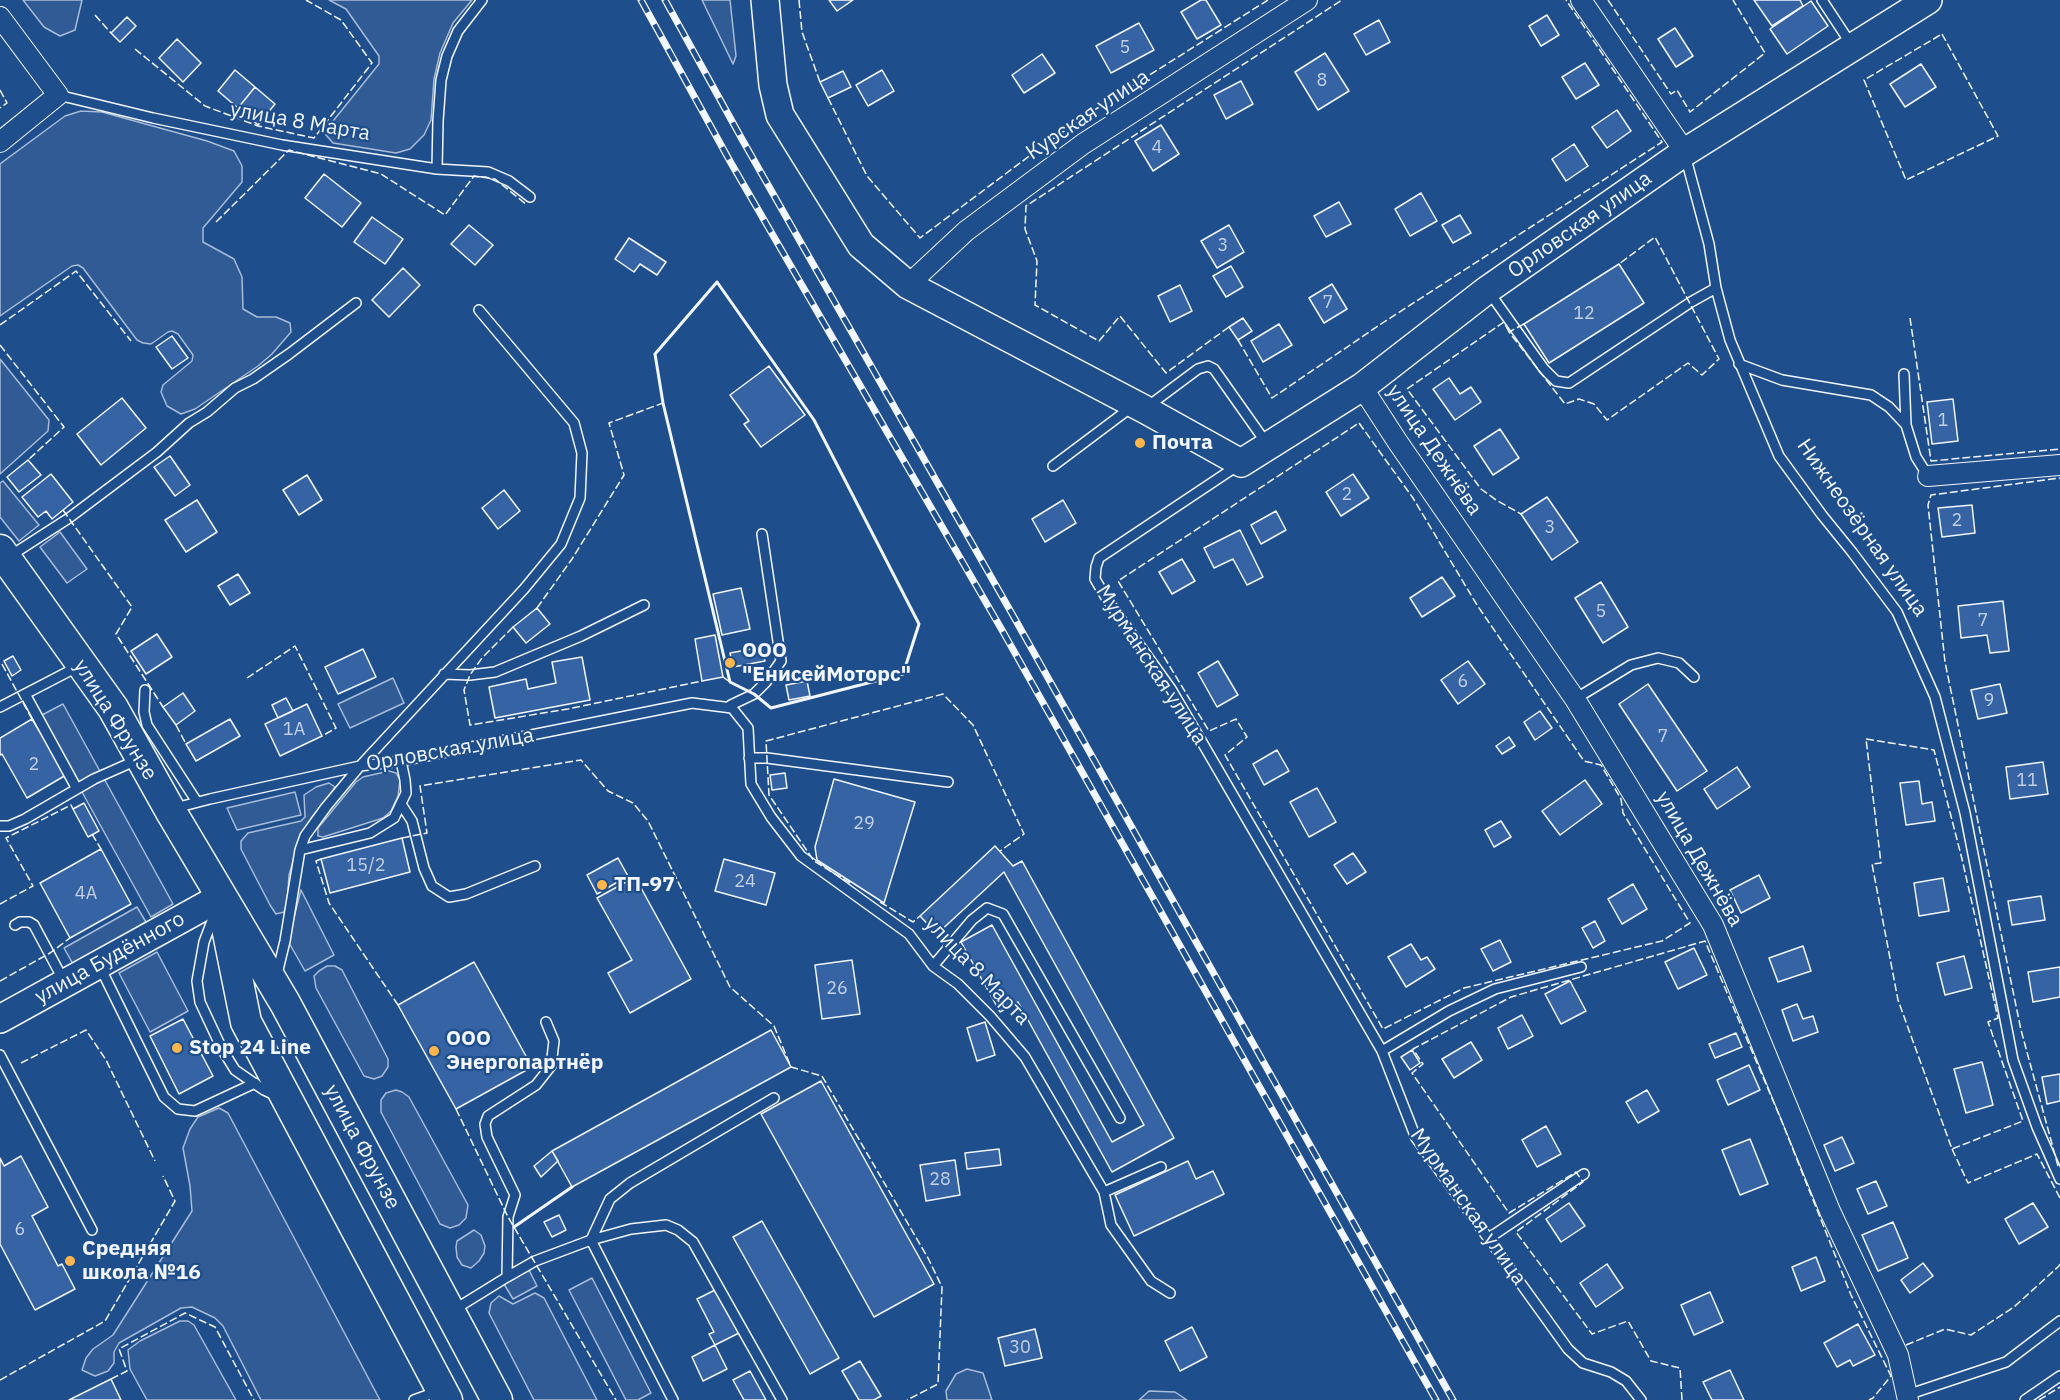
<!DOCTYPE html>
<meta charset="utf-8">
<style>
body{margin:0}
canvas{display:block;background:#1f4e8c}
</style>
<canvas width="2060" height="1400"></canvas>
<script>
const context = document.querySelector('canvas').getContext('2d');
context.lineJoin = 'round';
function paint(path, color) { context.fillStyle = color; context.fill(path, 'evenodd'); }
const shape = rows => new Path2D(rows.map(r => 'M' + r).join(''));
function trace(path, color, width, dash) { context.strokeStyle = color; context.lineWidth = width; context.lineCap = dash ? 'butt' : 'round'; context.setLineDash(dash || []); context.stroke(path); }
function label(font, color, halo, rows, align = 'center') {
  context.font = font + ' "IBM Plex Sans",sans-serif'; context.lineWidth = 4.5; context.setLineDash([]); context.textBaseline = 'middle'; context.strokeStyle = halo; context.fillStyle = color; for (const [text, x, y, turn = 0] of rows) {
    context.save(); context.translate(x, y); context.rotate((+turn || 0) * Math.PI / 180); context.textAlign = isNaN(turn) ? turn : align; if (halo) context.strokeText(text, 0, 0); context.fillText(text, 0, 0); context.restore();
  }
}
const built = shape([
 [23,0,82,0,75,30,60,36,44,27,23,0],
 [329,0,472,0,453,23,440,53,434,79,431,120,424,135,410,149,396,153,333,143,326,135,329,126,379,64,379,56,346,9,329,0],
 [702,0,730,0,736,56,733,64,702,0],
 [81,111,102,112,207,141,234,151,242,166,242,182,203,228,203,242,234,259,242,277,243,309,257,317,276,317,290,323,291,332,272,354,258,366,195,409,181,414,167,406,161,392,163,385,192,361,193,355,178,334,172,331,168,332,151,344,143,343,137,340,83,268,78,265,72,266,0,316,0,164,65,116,81,111],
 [0,359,49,420,48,431,0,474,0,359],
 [3,481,39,525,19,541,0,517,0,483,3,481],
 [60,532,87,569,67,583,40,547,60,532],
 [393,678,404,703,350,728,338,704,393,678],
 [63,704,173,904,151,917,40,716,63,704],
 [389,771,396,773,400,780,398,796,391,811,383,818,323,837,318,836,318,828,356,782,363,777,389,771],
 [329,783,335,787,331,793,312,817,301,835,289,875,287,904,284,912,276,914,270,905,241,849,241,841,248,833,301,821,305,817,304,795,316,787,329,783],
 [295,792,301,815,237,830,227,808,295,792],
 [301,890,334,955,305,971,288,941,301,890],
 [137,907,146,922,73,964,64,948,137,907],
 [157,952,188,1011,150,1032,119,973,157,952],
 [327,966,335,966,342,970,388,1059,388,1067,382,1076,374,1079,364,1076,316,988,314,976,319,971,327,966],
 [396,1090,402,1092,409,1097,468,1205,466,1218,459,1225,450,1228,440,1224,381,1112,381,1100,386,1093,396,1090],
 [219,1108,228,1113,380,1400,261,1400,223,1326,215,1318,192,1307,181,1308,119,1343,114,1352,114,1363,108,1371,95,1376,82,1370,86,1358,93,1349,113,1335,192,1211,190,1186,183,1148,190,1129,198,1117,219,1108],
 [474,1230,481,1235,485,1246,484,1253,479,1261,471,1268,462,1265,457,1257,456,1247,457,1241,474,1230],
 [529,1270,537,1286,513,1299,504,1284,529,1270],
 [592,1278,651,1393,638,1400,626,1400,569,1290,592,1278],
 [535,1293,544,1298,597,1400,534,1400,489,1313,491,1303,499,1296,513,1304,535,1293],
 [180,1321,188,1321,194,1325,236,1400,147,1400,130,1369,128,1350,140,1341,180,1321],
 [967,1369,983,1373,992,1400,947,1400,946,1391,956,1374,967,1369],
 [1149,1391,1175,1392,1187,1400,1139,1400,1149,1391]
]);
const building = shape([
 [829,0,853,0,837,11,829,0],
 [1201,0,1206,0,1221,25,1197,39,1181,12,1201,0],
 [1754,0,1800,0,1803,6,1772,26,1754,0],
 [1811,1,1828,26,1787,54,1770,29,1811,1],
 [1547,15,1559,35,1541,46,1529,26,1547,15],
 [127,17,136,26,120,42,111,33,127,17],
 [1379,20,1390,42,1366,55,1354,34,1379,20],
 [1139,23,1154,50,1111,73,1096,46,1139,23],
 [1675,28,1693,56,1676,67,1658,39,1675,28],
 [177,39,201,63,183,82,159,58,177,39],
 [1325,53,1349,91,1318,110,1295,72,1325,53],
 [1042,54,1055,73,1024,93,1012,75,1042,54],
 [1585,63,1599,85,1576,99,1562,77,1585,63],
 [1921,64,1936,87,1905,107,1890,84,1921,64],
 [235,70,255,87,238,108,218,91,235,70],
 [882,70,894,91,868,106,856,85,882,70],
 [843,71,851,87,828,98,820,82,843,71],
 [1241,81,1253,104,1226,119,1214,95,1241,81],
 [255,87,275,104,258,125,238,108,255,87],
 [1617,110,1631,131,1607,148,1592,127,1617,110],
 [1161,125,1179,154,1153,171,1135,141,1161,125],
 [1574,144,1588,166,1566,181,1552,159,1574,144],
 [324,174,361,203,342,227,305,198,324,174],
 [1421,193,1437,221,1410,236,1395,209,1421,193],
 [1339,202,1351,224,1326,237,1314,216,1339,202],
 [1460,215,1471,233,1453,243,1442,225,1460,215],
 [372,217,403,239,385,264,354,242,372,217],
 [469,225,493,245,475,265,451,244,469,225],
 [1229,225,1244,252,1217,268,1201,241,1229,225],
 [629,238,666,262,657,275,640,264,634,272,615,259,629,238],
 [1619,264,1644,303,1549,363,1524,324,1619,264],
 [1231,266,1243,287,1226,297,1213,276,1231,266],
 [403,268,420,285,389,317,372,300,403,268],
 [1332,284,1347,309,1324,323,1309,298,1332,284],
 [1180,285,1192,311,1170,322,1158,296,1180,285],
 [1243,318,1252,331,1238,340,1229,327,1243,318],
 [1279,324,1292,345,1263,362,1251,341,1279,324],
 [172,336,188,358,172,369,156,347,172,336],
 [769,366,805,415,761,447,744,424,749,421,730,395,769,366],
 [1449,378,1460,394,1471,387,1481,402,1455,420,1433,389,1449,378],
 [122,398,146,428,101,465,77,434,122,398],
 [1953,399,1958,441,1932,444,1927,402,1953,399],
 [1500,429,1519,458,1493,475,1474,446,1500,429],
 [170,456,190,485,175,496,154,467,170,456],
 [28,460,41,475,19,492,7,477,28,460],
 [51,474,73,502,52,519,46,511,38,517,22,497,51,474],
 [1353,474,1369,498,1341,516,1326,492,1353,474],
 [307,475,322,500,299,515,283,490,307,475],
 [504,490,520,511,498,529,482,508,504,490],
 [1547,497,1578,542,1552,560,1521,514,1547,497],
 [197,500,217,532,186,552,165,520,197,500],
 [1063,500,1076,523,1045,542,1032,519,1063,500],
 [1972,505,1975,533,1942,537,1938,508,1972,505],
 [1276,511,1286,530,1261,544,1251,525,1276,511],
 [1240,530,1263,577,1247,585,1233,559,1214,568,1204,548,1240,530],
 [1182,559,1195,581,1172,594,1159,572,1182,559],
 [238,574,250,593,230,605,218,586,238,574],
 [1442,577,1455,596,1422,617,1410,598,1442,577],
 [1601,582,1628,627,1603,643,1575,598,1601,582],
 [741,588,750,629,722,635,713,594,741,588],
 [2003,601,2009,651,1990,653,1987,635,1961,638,1958,606,2003,601],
 [537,608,550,624,526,643,513,627,537,608],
 [157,634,172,657,146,674,131,651,157,634],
 [715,635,723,677,702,681,695,639,715,635],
 [762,647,765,661,733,667,730,653,762,647],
 [363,649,376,677,338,694,325,667,363,649],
 [13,656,21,670,12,676,4,661,13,656],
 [582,657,590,700,495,718,489,687,526,679,528,689,556,683,552,662,582,657],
 [1218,661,1238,695,1217,707,1198,673,1218,661],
 [1468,661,1485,684,1458,704,1441,680,1468,661],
 [807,681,810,696,789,700,786,685,807,681],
 [1648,684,1707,771,1677,791,1619,704,1648,684],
 [2000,684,2007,713,1978,719,1971,690,2000,684],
 [183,693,195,711,176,725,163,707,183,693],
 [286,698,293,711,278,718,272,705,286,698],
 [307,704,322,736,280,756,265,724,307,704],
 [1540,711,1552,728,1535,740,1524,722,1540,711],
 [32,719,66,775,27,798,2,754,0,755,0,738,32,719],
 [230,719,240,736,196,761,186,744,230,719],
 [1509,737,1515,746,1502,754,1496,746,1509,737],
 [1277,750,1289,771,1264,785,1253,764,1277,750],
 [2043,762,2048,794,2010,799,2006,767,2043,762],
 [1737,767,1750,787,1717,809,1704,789,1737,767],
 [785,773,787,788,772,790,770,775,785,773],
 [834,779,915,802,884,903,817,860,815,847,834,779],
 [1585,780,1602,804,1560,835,1542,811,1585,780],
 [1919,781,1922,804,1932,802,1935,821,1906,825,1900,783,1919,781],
 [1317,788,1336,822,1309,837,1290,802,1317,788],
 [84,803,99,831,88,837,73,809,84,803],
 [1501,821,1511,837,1494,847,1485,830,1501,821],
 [402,838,410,872,330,893,321,859,402,838],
 [995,846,1013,866,1022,861,1174,1138,1112,1172,1018,1002,1000,1012,961,942,992,925,1112,1142,1144,1125,1004,872,937,934,920,916,995,846],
 [101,849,131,904,70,938,40,883,101,849],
 [1353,853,1366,872,1347,884,1334,865,1353,853],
 [618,858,628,876,597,894,587,875,618,858],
 [724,859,775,873,766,905,715,891,724,859],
 [1759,875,1770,898,1741,913,1730,890,1759,875],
 [635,877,691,979,630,1013,608,973,632,960,597,898,635,877],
 [1943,878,1949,911,1919,916,1914,883,1943,878],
 [1633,884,1647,909,1622,924,1608,899,1633,884],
 [2041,896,2045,920,2012,925,2008,901,2041,896],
 [1595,921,1605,941,1593,948,1582,928,1595,921],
 [1500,940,1511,962,1493,971,1481,949,1500,940],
 [1411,944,1421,960,1427,957,1435,969,1406,987,1388,957,1411,944],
 [1803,946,1811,971,1778,982,1769,958,1803,946],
 [1694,948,1707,975,1678,989,1665,962,1694,948],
 [1964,956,1972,988,1945,995,1937,963,1964,956],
 [852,960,860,1014,822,1019,815,965,852,960],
 [474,962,532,1067,456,1109,398,1005,474,962],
 [2060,967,2060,997,2033,1002,2028,972,2060,967],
 [1570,981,1586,1011,1561,1024,1545,994,1570,981],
 [1797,1004,1803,1019,1813,1016,1818,1032,1793,1041,1782,1010,1797,1004],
 [1522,1015,1533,1036,1508,1049,1498,1028,1522,1015],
 [183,1019,213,1076,179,1094,150,1036,183,1019],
 [985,1022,995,1055,977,1061,967,1028,985,1022],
 [771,1030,791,1067,572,1187,552,1151,771,1030],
 [1736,1033,1742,1047,1715,1058,1709,1044,1736,1033],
 [1471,1042,1482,1060,1454,1078,1442,1059,1471,1042],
 [1412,1050,1420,1063,1410,1070,1401,1057,1412,1050],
 [1982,1062,1993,1105,1966,1113,1954,1069,1982,1062],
 [1749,1065,1760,1090,1728,1105,1717,1080,1749,1065],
 [2060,1074,2060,1101,2047,1104,2042,1077,2060,1074],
 [821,1081,934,1284,874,1317,761,1114,821,1081],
 [1647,1090,1659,1111,1638,1123,1626,1102,1647,1090],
 [1546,1126,1561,1154,1537,1167,1522,1140,1546,1126],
 [1842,1137,1854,1163,1835,1171,1824,1145,1842,1137],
 [1750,1139,1768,1184,1740,1195,1722,1150,1750,1139],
 [999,1149,1001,1165,967,1169,965,1153,999,1149],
 [552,1151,558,1161,541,1177,534,1166,552,1151],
 [21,1156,48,1207,32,1216,58,1266,62,1264,75,1289,35,1310,0,1244,0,1158,4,1166,21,1156],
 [955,1160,960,1195,926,1201,920,1165,955,1160],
 [1188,1161,1196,1179,1213,1171,1224,1194,1134,1236,1115,1195,1188,1161],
 [1876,1181,1887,1206,1868,1214,1857,1189,1876,1181],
 [1569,1203,1585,1226,1561,1242,1546,1219,1569,1203],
 [2033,1203,2048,1227,2019,1244,2005,1219,2033,1203],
 [559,1215,566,1230,552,1237,544,1222,559,1215],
 [762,1221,839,1358,810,1374,733,1237,762,1221],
 [1893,1222,1908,1258,1878,1271,1862,1235,1893,1222],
 [1816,1257,1825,1281,1801,1291,1792,1267,1816,1257],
 [1923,1263,1933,1276,1910,1293,1901,1280,1923,1263],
 [1607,1264,1623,1288,1596,1307,1580,1283,1607,1264],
 [717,1289,739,1333,715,1345,709,1334,714,1332,697,1299,717,1289],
 [1710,1292,1723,1322,1694,1335,1681,1305,1710,1292],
 [1858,1324,1875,1355,1853,1366,1850,1360,1837,1367,1824,1343,1858,1324],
 [1192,1327,1207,1357,1180,1371,1165,1341,1192,1327],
 [1035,1329,1042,1358,1005,1366,998,1338,1035,1329],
 [715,1345,727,1369,703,1381,692,1357,715,1345],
 [860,1361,881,1396,874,1400,859,1400,842,1371,860,1361],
 [1730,1370,1744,1400,1712,1400,1703,1382,1730,1370],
 [750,1371,766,1400,744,1400,733,1380,750,1371],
 [111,1379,121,1400,69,1400,111,1379]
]);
const service = shape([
 [1822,0,1851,44],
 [58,95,153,118,282,145,437,169,488,172,509,181,530,197],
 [1685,155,1709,244,1716,288,1730,340,1779,456,1822,515,1852,552,1897,612,1935,697,1965,813,2013,1060,2037,1127,2060,1179],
 [437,169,438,121,441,80,447,56,458,31,482,0],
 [1489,292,1544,369,1556,381,1569,383,1691,302,1716,288],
 [1739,364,1782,380,1871,395,1889,407,1906,425],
 [1904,374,1906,425,1916,457,1928,476],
 [1147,407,1198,369,1208,366,1214,369,1267,444],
 [1053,466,1133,406],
 [1237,466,1099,558,1096,567,1095,579,1108,601,1171,689,1382,1051,1416,1138,1568,1349,1583,1363,1611,1372,1626,1381,1641,1400],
 [10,556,69,518,157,452,189,423,207,412,235,388,253,379,289,354,356,303],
 [444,674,470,675,495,672,581,636,644,605],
 [145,690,144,712,147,725,197,802],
 [25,694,77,789],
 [1575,699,1631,665,1658,658,1679,663,1694,677],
 [0,707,79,666],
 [732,708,748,728,751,784,771,817,801,856,909,934,933,966,958,984,990,1016,1025,1057,1104,1192,1111,1225,1151,1281,1170,1293],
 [732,708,731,705,754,694,766,682,781,661,762,534],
 [749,758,767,758,948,782],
 [401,804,412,821,424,868,432,886,449,897,466,894,535,866],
 [175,808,210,799,360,766,401,761,692,703,732,708],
 [0,826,9,826,25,819,94,779,137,760],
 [300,850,370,833,394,818,406,793,405,780,401,761],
 [215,913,204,942,197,981,200,1002,222,1049,235,1070,264,1090,277,1096],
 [15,925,20,922,29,922,34,925,64,981],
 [933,966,972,920,987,908,1003,914,1120,1118],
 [100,967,164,1097,178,1109,195,1111,255,1083],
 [277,974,285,941,300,850,305,836,326,807,360,766,524,589,561,544,580,498,582,453,574,423,479,310],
 [1382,1051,1449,1011,1495,989,1581,967],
 [0,1055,92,1230],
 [1104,1192,1161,1167],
 [1489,1238,1584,1174],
 [507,1277,535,1261,591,1240,610,1199,630,1183,774,1098],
 [452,1311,507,1277,508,1217,515,1195,487,1137,485,1124,488,1116,536,1085,551,1066,554,1041,546,1022],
 [1907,1395,2006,1362,2060,1321],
 [414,1400,436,1392],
 [673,1400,591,1240,631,1229,666,1225,678,1230,693,1242,782,1400],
 [2025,1400,2060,1376]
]);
const minor = shape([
 [1581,0,1685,152],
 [0,17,58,95,0,142],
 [908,285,966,231,1083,144,1307,0],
 [1362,387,1397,441,1575,699,1713,925,1830,1211,1898,1355,1908,1400],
 [1928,476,2060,465]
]);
const secondary = shape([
 [765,0,773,85,780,115,861,245,908,285,1144,409,1241,463,1362,387,1487,290,1685,152,1928,0],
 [0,1019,221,897]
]);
const primary = shape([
 [0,550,113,708,170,810,285,1003,497,1400],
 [225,918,246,1022,447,1400]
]);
const rail = shape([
 [641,0,731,163,1002,630,1436,1400],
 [665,0,743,141,1015,619,1453,1400]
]);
const fence = shape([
 [799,0,802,32,820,82],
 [1608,0,1671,94,1677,90,1690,112,1765,53,1733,0],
 [95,15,111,33],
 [1942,34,1998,136,1906,180,1864,80,1942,34],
 [135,49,205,106,258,126,314,138,372,63,341,20,306,0],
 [0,90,7,103,0,108],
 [828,98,867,176,920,238,1036,151,1088,114,1268,0],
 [216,222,289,150,381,174,445,215,474,176,495,179,527,205],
 [1910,318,1931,461,2060,449],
 [1524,324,1509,332,1565,404,1579,399,1594,404,1607,420,1688,363,1702,375,1719,359,1655,237,1619,264],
 [0,325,76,271,131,341],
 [1229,327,1166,373,1120,316,1099,341,1035,305,1037,261,1025,229,1026,206,1342,0],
 [1509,332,1504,322,1407,389,1481,489,1496,500,1521,514],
 [1238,340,1272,398,1381,324,1662,142,1566,0],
 [0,345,64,427,28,460],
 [1359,423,1413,498,1477,605,1584,761,1601,765,1621,799,1623,813,1690,923,1662,941,1464,988,1383,1029,1225,755,1247,737,1236,719,1209,731,1118,581,1359,423],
 [63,510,132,607,116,634,163,707],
 [537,608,572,559,624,475,609,423,663,403],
 [513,627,482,658,470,675,464,690,470,725,568,709,702,681],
 [2,664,32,719],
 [723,677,730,682],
 [247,678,295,646,336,728,322,736],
 [176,725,186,744],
 [1866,739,1934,750,1962,859,1998,1018,1988,1022,2023,1121,1952,1149,1898,1000,1872,864,1881,863,1866,739],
 [92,834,101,849],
 [402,838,427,833,420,786,581,760,608,791,633,803,648,821,730,987,774,1026,791,1067,822,1076,928,1258,942,1287,938,1384,907,1400],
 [321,859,316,861,329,903,398,1005],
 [850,883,814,861,769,795,766,741,943,694,973,725,1024,834,1000,851],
 [880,902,913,922,920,916],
 [0,904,33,886,6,838,71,805,73,809],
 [0,981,50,953,70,938],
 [21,1063,86,1030,106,1060,155,1161],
 [456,1109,508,1217,616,1400],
 [1952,1149,1968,1183,2037,1154,2060,1198],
 [2058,1166,2021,1030,1945,662,1928,505,1931,495,2060,478],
 [1906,1345,1945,1329,1971,1335,2014,1307,2059,1266,2060,1264],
 [111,1379,127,1371,119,1349,185,1313,215,1327,254,1400],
 [0,1380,105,1321,175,1201,163,1176],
 [1682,1400,1680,1368,1651,1361,1628,1321,1592,1334,1516,1232,1583,1182,1576,1172,1509,1213,1412,1073,1423,1064,1413,1049,1511,997,1705,941,1780,1117,1851,1295,1891,1376,1873,1398,1869,1400],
 [2039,1400,2060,1387]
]);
const wall = shape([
 [717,282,814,420,919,624,903,674,771,708,754,694,730,682,663,403,655,354,717,282],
 [514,1227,572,1187]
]);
const markers = [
 [1140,443,6,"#ffb74d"],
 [730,663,6,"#ffb74d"],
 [602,885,6,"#ffb74d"],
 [177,1048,6,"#ffb74d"],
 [434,1051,6,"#ffb74d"],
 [70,1261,6,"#ffb74d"]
];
const numberNames = [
 ["5",1125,48],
 ["8",1322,81],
 ["4",1157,148],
 ["3",1223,246],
 ["7",1328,303],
 ["12",1584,314],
 ["1",1943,421],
 ["2",1347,495],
 ["2",1957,521],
 ["3",1550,528],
 ["5",1601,612],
 ["7",1983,621],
 ["6",1463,682],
 ["9",1989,701],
 ["1А",294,730],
 ["7",1663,737],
 ["2",34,765],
 ["11",2027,781],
 ["29",864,824],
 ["15/2",366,866],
 ["24",745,882],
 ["4А",86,894],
 ["26",837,989],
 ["28",940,1180],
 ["6",20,1230],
 ["30",1020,1348]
];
const streetNames = [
 ["Курская улица",1088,115,-34],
 ["улица 8 Марта",300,122,10],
 ["Орловская улица",1580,225,-35],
 ["улица Дежнёва",1434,450,56],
 ["Нижнеозёрная улица",1862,528,55],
 ["Мурманская улица",1151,665,57],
 ["улица Фрунзе",115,720,58],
 ["Орловская улица",450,750,-10],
 ["улица Дежнёва",1699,859,60],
 ["улица Будённого",110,958,-29],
 ["улица 8 Марта",977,971,46],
 ["улица Фрунзе",362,1147,62],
 ["Мурманская улица",1468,1207,55]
];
const poiNames = [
 ["Почта",1152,443],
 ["ООО",742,651],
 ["\"ЕнисейМоторс\"",742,675],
 ["ТП-97",614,885],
 ["ООО",446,1039],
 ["Энергопартнёр",446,1063],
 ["Stop 24 Line",189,1048],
 ["Средняя",82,1249],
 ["школа №16",82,1273]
];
paint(built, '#305b95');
trace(built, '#a8bbd7', 1.5);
paint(building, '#3563a3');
trace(building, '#f2f6ff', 1.5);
trace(service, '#f2f6ff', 12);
trace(minor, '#f2f6ff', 22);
trace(secondary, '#f2f6ff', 30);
trace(primary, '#f2f6ff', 33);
trace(service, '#1f4e8c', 9);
trace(minor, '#1f4e8c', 20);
trace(secondary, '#1f4e8c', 27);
trace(primary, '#1f4e8c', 30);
trace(rail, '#f2f6ff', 7);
trace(rail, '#1f4e8c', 4.5, [14]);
trace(fence, '#f2f6ff', 1.5, [8, 3]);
trace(wall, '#f2f6ff', 3);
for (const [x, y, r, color] of markers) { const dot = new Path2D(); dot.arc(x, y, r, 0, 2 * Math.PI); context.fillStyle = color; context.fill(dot); trace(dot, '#1f4e8c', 2); }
label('18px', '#c3d1e8', null, numberNames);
label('21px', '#f2f6ff', '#1f4e8c', streetNames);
label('bold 21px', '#f2f6ff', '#1f4e8c', poiNames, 'left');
</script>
